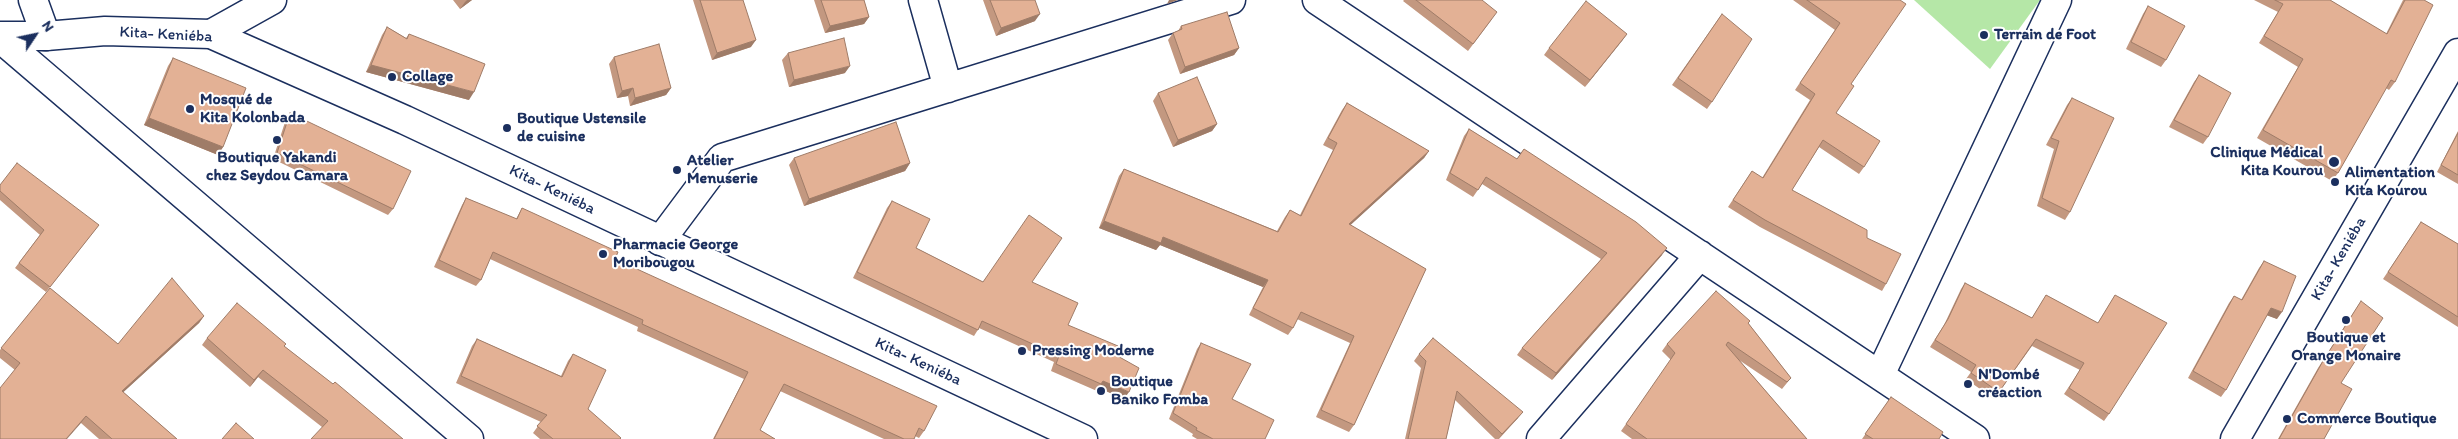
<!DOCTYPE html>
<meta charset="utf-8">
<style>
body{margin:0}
#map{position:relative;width:2458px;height:439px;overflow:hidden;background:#fff;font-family:Itim,sans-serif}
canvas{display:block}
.north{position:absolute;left:10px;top:10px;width:50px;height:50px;-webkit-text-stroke:4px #fff;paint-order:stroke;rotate:56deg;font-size:14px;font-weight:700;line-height:20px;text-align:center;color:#1b2f5e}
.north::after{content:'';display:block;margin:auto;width:18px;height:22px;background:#1b2f5e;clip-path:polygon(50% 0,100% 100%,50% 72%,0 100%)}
</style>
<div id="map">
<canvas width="2458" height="439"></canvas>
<div class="north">N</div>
</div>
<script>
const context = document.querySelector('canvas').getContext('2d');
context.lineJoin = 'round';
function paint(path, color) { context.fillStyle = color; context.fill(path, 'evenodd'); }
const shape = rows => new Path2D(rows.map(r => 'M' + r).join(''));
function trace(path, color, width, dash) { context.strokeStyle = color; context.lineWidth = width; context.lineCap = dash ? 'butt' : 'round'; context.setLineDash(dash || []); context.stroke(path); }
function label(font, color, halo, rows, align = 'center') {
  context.font = font + ' Itim,sans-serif'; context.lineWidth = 4; context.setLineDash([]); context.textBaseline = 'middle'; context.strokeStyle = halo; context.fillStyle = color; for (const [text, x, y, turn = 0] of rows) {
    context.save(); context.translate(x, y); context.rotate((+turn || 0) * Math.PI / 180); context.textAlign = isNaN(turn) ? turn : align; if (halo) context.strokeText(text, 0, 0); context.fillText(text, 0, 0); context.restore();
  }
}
const green = shape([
 [1914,0,2040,0,1990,69]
]);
const minor = shape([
 [33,0,46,36],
 [923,0,948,88],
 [1317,0,1975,439],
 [211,34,272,0],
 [0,38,469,439],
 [660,241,722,158,1231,0],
 [1880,375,2057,0],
 [1541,439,1700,255]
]);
const major = shape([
 [0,36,46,36,105,31,211,34,405,120,1083,439],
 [2235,439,2458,53]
]);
const wall = shape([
 [453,0,472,0,460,9],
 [693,0,743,0,751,47,712,60],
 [814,0,864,0,869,17,864,24,825,33],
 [983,0,1035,0,1035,21,996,36],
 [1404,0,1482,0,1492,19,1468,51,1403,1],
 [1793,0,1900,0,1851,84,1836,113,1864,167,1859,174,1819,147,1792,190,1867,238,1886,284,1882,291,1760,227,1728,207,1752,171,1762,178,1810,100,1795,90,1835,30],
 [2254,0,2330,0,2386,34,2403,0,2424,0,2395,82,2389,90,2386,88,2338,173,2332,181,2257,138,2298,67,2259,43,2278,12],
 [2148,6,2166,60,2161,67,2126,49,2143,14],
 [1722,14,1712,102,1707,109,1672,85],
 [1181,26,1239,48,1234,55,1180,74,1168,40,1173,33,1178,31],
 [387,27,406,38,409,34,469,100,366,72,382,35],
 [1627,34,1585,87,1544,55,1549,48],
 [788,53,845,73,789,87,782,60],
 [614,57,671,88,666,95,630,106,628,96,617,98,609,64],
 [173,58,223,147,218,155,144,125,168,66],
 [2199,75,2208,137,2203,144,2169,127,2194,82],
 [1158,93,1217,124,1212,131,1173,147,1153,101],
 [2072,98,2070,212,2065,220,2037,206,2054,149,2046,145,2067,105],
 [1347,103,1429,151,1424,158,1350,225,1426,269,1354,425,1349,432,1316,417,1350,343,1297,319,1293,328,1288,335,1249,315,1263,287,1160,245,1156,250,1099,228,1119,176,1124,169,1277,231,1285,217,1290,210,1300,215,1333,150,1323,145,1342,110],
 [290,113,393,209,388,215,273,159,286,119],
 [1469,129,1517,159,1524,149,1662,255,1552,380,1517,355,1522,348,1601,259,1482,184,1473,197,1446,180,1464,136],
 [2458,131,2458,184,2437,172],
 [794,158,910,163,905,171,804,206,789,165],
 [0,185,99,225,46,292,15,268,40,235,0,200],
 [466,198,516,219,522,208,615,259,924,431,919,438,915,436,914,439,884,439,780,391,760,430,775,439,713,439,744,379,637,331,638,327,490,259,481,280,476,286,434,267,462,205],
 [892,201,916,248,983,282,1032,282,1068,325,1114,354,1124,399,1099,388,1097,391,1051,371,1054,362,979,328,974,336,853,278,887,208],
 [2421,222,2458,244,2458,327,2383,279],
 [2264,261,2277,319,2267,315,2226,390,2221,397,2188,378,2229,303,2234,296,2241,300,2259,268],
 [1965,283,2032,318,2046,295,2098,323,2115,295,2109,414,2104,421,2064,394,2080,370,2032,346,1994,399,1966,379,1971,372,1930,347,1944,325,1961,289],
 [50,288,118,344,204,316,199,323,123,392,177,439,99,439,81,423,0,358,0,350],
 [2361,301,2341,383,2324,439,2278,439,2318,368],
 [1748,323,1791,378,1782,389,1739,360,1807,439,1632,439,1621,431,1671,360,1662,351,1667,344],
 [207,338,284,346,403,439,322,427,258,377,250,387,202,345],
 [477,339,561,376,568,361,573,354,588,409,620,439,540,439,533,433,541,422,456,383,472,346],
 [1201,343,1232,399,1265,439,1197,439,1192,436,1193,434,1169,419,1197,349],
 [1419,354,1518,418,1499,439,1495,439,1455,400,1446,439,1405,439,1421,368,1414,361],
 [1891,397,1939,439,1862,439]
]);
const shadedWall = shape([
 [467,0,472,0,460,9,465,2],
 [1169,0,1178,0,1167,4],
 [1040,14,1035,21,996,36,1001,28],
 [869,17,864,24,825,33,830,26],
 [1627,34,1622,41,1585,87,1590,80],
 [756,40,751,47,712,60,717,53],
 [1239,48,1234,55,1180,74,1185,67],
 [371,65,474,92,469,100,366,72],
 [850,66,845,73,789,87,794,80],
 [633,88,628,96,617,98,622,91],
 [671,88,666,95,630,106,635,98],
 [149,118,223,147,218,155,144,125],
 [1217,124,1212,131,1173,147,1178,140],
 [1429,151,1424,158,1344,231,1349,224],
 [910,163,905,171,804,206,809,199],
 [1104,221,1163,237,1268,280,1263,287,1160,245,1156,250,1099,228],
 [1667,248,1662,255,1552,380,1556,373],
 [2271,308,2282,312,2277,319,2266,315],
 [204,316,199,323,117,398,122,391],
 [263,370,258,377,250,387,254,380],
 [1103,381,1129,392,1124,399,1099,388],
 [1523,412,1518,418,1498,439,1502,434],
 [86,416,81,423,67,439,66,439]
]);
const building = shape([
 [700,0,743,0,756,40,717,53,700,0],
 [821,0,864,0,869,17,830,26,821,0],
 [990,0,1035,0,1040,14,1001,28,990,0],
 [1416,0,1482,0,1497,12,1473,44,1416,0],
 [1807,0,1900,0,1906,4,1851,84,1854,86,1836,113,1880,141,1864,167,1823,140,1792,190,1867,230,1867,238,1901,254,1886,284,1765,220,1733,200,1752,171,1763,178,1815,94,1800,83,1840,23,1807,0],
 [2275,0,2330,0,2387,34,2405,0,2424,0,2433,5,2395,82,2391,80,2338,173,2263,130,2303,59,2264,36,2283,4,2275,0],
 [1586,1,1627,34,1590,80,1549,48,1586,1],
 [2148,6,2185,26,2166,60,2131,42,2148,6],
 [1227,12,1239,48,1185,67,1173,33,1182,29,1181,26,1227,12],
 [1722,14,1752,39,1712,102,1678,78,1722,14],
 [387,27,407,39,409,34,485,64,474,92,371,65,387,27],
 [844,38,850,66,794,80,788,53,844,38],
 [659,44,671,88,635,98,633,88,622,91,614,57,659,44],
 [173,58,246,88,223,147,149,118,173,58],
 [2199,75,2231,93,2208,137,2174,120,2199,75],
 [1197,77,1217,124,1178,140,1158,93,1197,77],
 [2072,98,2114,118,2070,212,2042,198,2059,141,2051,138,2072,98],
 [1347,103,1429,151,1349,224,1426,269,1354,425,1321,410,1354,336,1301,312,1293,328,1253,308,1268,280,1163,237,1161,243,1104,221,1124,169,1278,232,1290,210,1301,216,1337,143,1328,138,1347,103],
 [290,113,411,171,393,209,277,153,290,113],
 [896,122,910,163,809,199,794,158,896,122],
 [1469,129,1517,159,1524,149,1636,222,1667,248,1556,373,1522,348,1607,253,1486,177,1478,190,1450,173,1469,129],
 [2458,133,2458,175,2441,165,2458,133],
 [17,163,99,225,50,287,19,263,44,230,0,191,0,185,17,163],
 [466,198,517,219,522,208,618,252,615,259,937,406,924,431,919,428,914,439,904,439,784,384,760,430,775,439,714,439,748,372,642,324,643,320,493,252,481,280,439,260,466,198],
 [892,201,930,219,916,248,983,282,1029,215,1062,238,1032,282,1078,303,1068,325,1118,346,1114,354,1139,368,1129,392,1103,381,1101,384,1056,364,1059,356,982,321,978,330,857,272,892,201],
 [2421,222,2458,244,2458,317,2388,272,2421,222],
 [2264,261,2296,276,2282,312,2271,308,2226,390,2193,371,2234,296,2242,300,2264,261],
 [172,278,204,316,122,391,177,439,112,439,86,416,66,439,0,439,0,388,20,363,1,348,50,288,118,344,172,278],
 [1965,283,2032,318,2046,295,2098,323,2115,295,2167,323,2109,414,2069,388,2084,363,2036,339,1999,392,1971,373,1976,365,1935,340,1948,319,1965,283],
 [1716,291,1750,321,1748,323,1791,378,1787,382,1728,342,1726,345,1807,439,1647,439,1626,424,1675,353,1667,344,1716,291],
 [2361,301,2383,318,2341,383,2352,389,2324,439,2279,439,2323,361,2361,301],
 [237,303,286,344,284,346,333,384,335,382,403,439,311,439,328,421,263,370,254,380,207,338,237,303],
 [1433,338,1523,412,1502,434,1457,391,1446,439,1408,439,1426,361,1419,354,1433,338],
 [477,339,562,377,573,354,606,370,588,409,621,438,620,439,553,439,537,426,547,415,461,376,477,339],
 [1201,343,1251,364,1232,399,1274,420,1265,439,1213,439,1196,430,1197,428,1173,413,1201,343],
 [1891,397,1943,432,1939,439,1873,439,1865,434,1891,397],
 [236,423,254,439,222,439,236,423]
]);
const markers = [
 [1984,35,5,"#1b2f5e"],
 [392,77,5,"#1b2f5e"],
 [190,109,5,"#1b2f5e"],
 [507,128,5,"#1b2f5e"],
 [277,140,5,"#1b2f5e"],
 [2334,162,6,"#1b2f5e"],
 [677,170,5,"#1b2f5e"],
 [2335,182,5,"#1b2f5e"],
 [603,254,5,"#1b2f5e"],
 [2346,320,5,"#1b2f5e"],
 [1022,351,5,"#1b2f5e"],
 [1968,384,5,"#1b2f5e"],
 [1101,391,5,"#1b2f5e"],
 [2287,419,5,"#1b2f5e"]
];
const streetNames = [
 ["Kita- Keniéba",166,35,3],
 ["Kita- Keniéba",552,190,26],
 ["Kita- Keniéba",2339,259,-60],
 ["Kita- Keniéba",918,362,25]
];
const poiNames = [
 ["Terrain de Foot",1994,35],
 ["Collage",402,77],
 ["Mosqué de",200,100],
 ["Kita Kolonbada",200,118],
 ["Boutique Ustensile",517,119],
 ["de cuisine",517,137],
 ["Clinique Médical",2323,153,"right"],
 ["Kita Kourou",2323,171,"right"],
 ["Boutique Yakandi",277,158,"center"],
 ["chez Seydou Camara",277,176,"center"],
 ["Atelier",687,161],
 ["Menuserie",687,179],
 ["Alimentation",2345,173],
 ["Kita Kourou",2345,191],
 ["Pharmacie George",613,245],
 ["Moribougou",613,263],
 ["Boutique et",2346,338,"center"],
 ["Orange Monaire",2346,356,"center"],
 ["Pressing Moderne",1032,351],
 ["N'Dombé",1978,375],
 ["créaction",1978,393],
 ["Boutique",1111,382],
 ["Baniko Fomba",1111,400],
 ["Commerce Boutique",2297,419]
];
paint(green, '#b5e7a7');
trace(minor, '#1b2f5e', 31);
trace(major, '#1b2f5e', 31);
trace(minor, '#fff', 28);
trace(major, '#fff', 28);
paint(wall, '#c39880');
paint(shadedWall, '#9f7c68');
paint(building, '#e3b195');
trace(building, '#9f7c68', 1);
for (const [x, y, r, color] of markers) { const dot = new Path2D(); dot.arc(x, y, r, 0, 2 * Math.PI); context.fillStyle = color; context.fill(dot); trace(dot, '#fff', 2); }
label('16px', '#1b2f5e', '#fff', streetNames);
label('bold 16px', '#1b2f5e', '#fff', poiNames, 'left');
</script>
